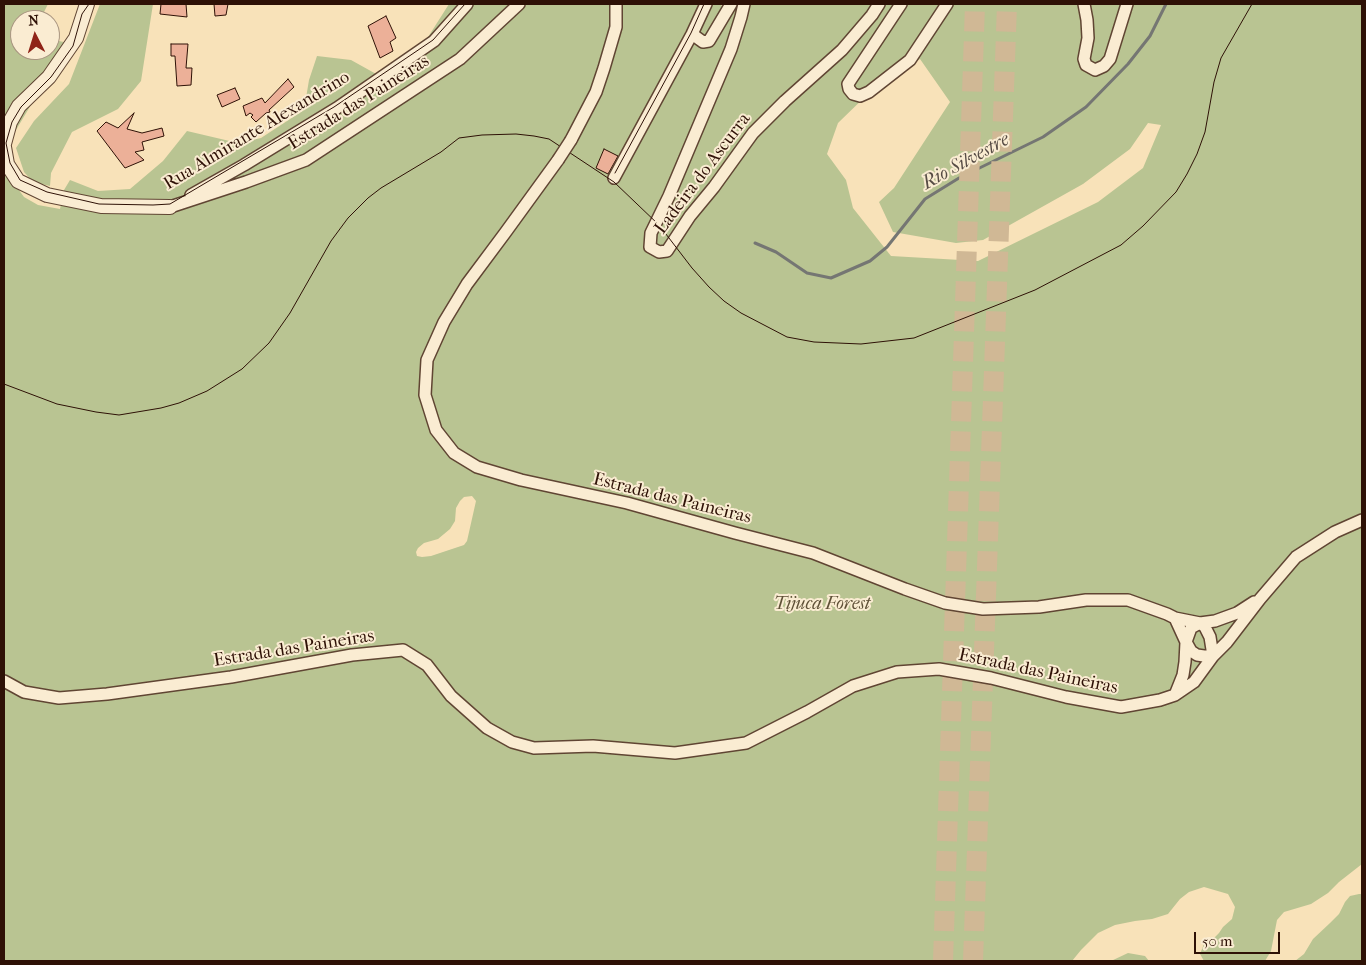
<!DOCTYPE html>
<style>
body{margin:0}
#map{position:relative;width:1366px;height:965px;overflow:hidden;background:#f8e2b9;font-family:"IM FELL French Canon",serif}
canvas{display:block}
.frame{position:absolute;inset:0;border:5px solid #2e1106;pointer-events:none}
.north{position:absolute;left:10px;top:10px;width:50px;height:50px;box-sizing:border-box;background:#faecd2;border:1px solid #a89480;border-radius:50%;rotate:355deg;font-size:14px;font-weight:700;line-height:20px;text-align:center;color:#2e1106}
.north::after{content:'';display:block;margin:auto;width:18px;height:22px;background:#8f2418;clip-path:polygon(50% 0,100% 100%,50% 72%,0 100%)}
.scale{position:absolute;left:1194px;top:932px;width:86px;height:22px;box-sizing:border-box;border:2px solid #2e1106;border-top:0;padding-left:6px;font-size:15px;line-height:18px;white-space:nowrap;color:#2e1106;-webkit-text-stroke:4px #faecd2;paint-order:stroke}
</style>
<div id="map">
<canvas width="1366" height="965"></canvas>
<div class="frame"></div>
<div class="north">N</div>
<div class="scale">50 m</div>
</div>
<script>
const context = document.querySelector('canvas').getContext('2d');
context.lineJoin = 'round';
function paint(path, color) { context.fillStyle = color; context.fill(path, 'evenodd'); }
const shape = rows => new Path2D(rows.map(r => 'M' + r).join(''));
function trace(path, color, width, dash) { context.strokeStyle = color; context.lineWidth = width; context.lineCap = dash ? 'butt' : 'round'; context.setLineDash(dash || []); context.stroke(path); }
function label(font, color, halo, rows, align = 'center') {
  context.font = font + ' "IM FELL French Canon",serif'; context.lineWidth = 4; context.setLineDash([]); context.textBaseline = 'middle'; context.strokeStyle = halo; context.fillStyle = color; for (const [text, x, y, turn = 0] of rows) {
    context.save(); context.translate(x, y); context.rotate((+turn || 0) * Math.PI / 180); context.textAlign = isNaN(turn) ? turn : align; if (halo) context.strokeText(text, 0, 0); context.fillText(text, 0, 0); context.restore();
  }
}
const green = shape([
 [4,4,48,4,40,20,20,20,20,50,50,50,50,39,68,43,4,150],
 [100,4,153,4,141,81,118,109,72,132,51,173,50,186,33,182,24,172,16,148,34,121,69,84],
 [449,4,721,4,722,7,757,4,1362,4,1362,864,1339,882,1328,893,1311,904,1284,912,1277,920,1271,951,1265,961,1204,961,1200,954,1204,944,1212,940,1219,933,1223,927,1232,919,1235,907,1228,894,1204,887,1189,892,1180,899,1168,914,1152,919,1135,921,1115,925,1098,933,1081,950,1072,961,4,961,4,161,7,174,24,197,38,205,60,209,64,190,70,180,98,191,130,189,163,161,187,131,238,143,261,138,304,110,309,80,317,56,351,60,378,75,423,45],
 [920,59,950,102,894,188,879,202,893,232,956,243,983,240,1083,184,1130,149,1148,123,1161,125,1143,168,1098,202,978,261,891,256,853,208,846,180,827,154,838,123,872,90],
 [472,496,476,501,467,541,464,545,431,556,422,557,417,556,416,552,418,548,424,543,438,539,450,529,455,521,456,508,460,501,464,497],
 [1359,894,1362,894,1362,961,1295,961,1304,954,1313,939,1330,923,1339,914,1345,902,1350,896],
 [1128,953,1145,956,1149,961,1111,961]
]);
const stream = shape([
 [755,243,776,252,807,273,831,278,870,261,887,247,925,199,959,178,1043,137,1086,107,1128,64,1150,36,1166,4]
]);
const building = shape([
 [161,4,186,4,187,17,160,14,161,4],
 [214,4,228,4,226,15,215,16,214,4],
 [386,16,396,38,390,42,393,51,380,58,368,26,386,16],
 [171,44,188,44,186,68,192,68,191,85,177,86,175,56,171,56,171,44],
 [288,79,294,87,269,110,270,112,266,113,256,122,251,117,253,115,250,113,246,116,243,106,262,98,265,103,288,79],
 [235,88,240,99,222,107,217,95,235,88],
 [134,113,127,129,142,133,162,128,164,136,142,142,144,150,135,152,144,160,125,168,97,131,106,122,118,128,134,113],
 [604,149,618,156,608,174,596,168,604,149]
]);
const motorwayTunnel = shape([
 [943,961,975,4],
 [973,961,1007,4]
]);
const minor = shape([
 [744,4,741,17,731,49,669,196,651,233,650,247,659,252,667,251,690,216,714,187,753,133,785,101,842,50,872,15,879,4],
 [901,4,848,84,849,89,853,94,860,96,869,92,910,60,947,4],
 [1084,4,1087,20,1088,38,1084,59,1086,65,1095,70,1104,66,1110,59,1127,4],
 [692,34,703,42,709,41,731,4],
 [571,140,596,92,604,68,616,27,616,4],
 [558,160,505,233,467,284,444,322,427,360,425,395,436,430,454,453,477,467,521,480,627,503,735,533,813,553,905,589,945,603,983,609,1039,607,1086,600,1128,600,1167,614,1175,618,1186,642,1185,662,1183,675,1175,695],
 [614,178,692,34,706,4],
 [191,195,244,165,337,108,434,41,467,4],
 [170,207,246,182,306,160,460,59,519,4],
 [1175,618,1200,623,1215,621,1237,613,1254,602],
 [1200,623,1205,627,1210,637,1213,656,1204,656,1197,655,1191,651,1186,642,1191,628,1200,623],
 [4,681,24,692,59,698,107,694,231,677,352,655,403,650,427,665,451,696,487,728,512,742,534,748,593,746,675,753,746,743,807,712,853,686,897,672,939,669,991,678,1066,697,1121,707,1160,700,1175,695,1194,682,1213,656,1227,642,1260,599,1296,557,1335,532,1362,520]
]);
const tertiary = shape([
 [4,144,10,122,19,106,49,77,76,38,87,4],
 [4,147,7,164,18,181,47,195,101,206,170,207]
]);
const tram = shape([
 [89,4,82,14,73,46,51,77,21,107,12,122,6,143,10,163,20,180,47,192,99,204,153,205,170,204,334,107,433,40,465,4],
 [615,173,691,33,704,4],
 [4,384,57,404,96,412,119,415,161,408,179,403,207,391,242,369,269,343,290,313,331,241,348,218,368,198,381,188,441,152,459,138,482,135,516,134,534,136,549,139,614,182,659,225,692,268,709,287,724,301,741,313,787,337,814,342,861,344,914,338,1035,290,1121,245,1143,226,1176,192,1187,174,1197,154,1205,132,1214,82,1221,58,1252,4]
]);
const minorBridge = shape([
 [558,160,571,140]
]);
const streetNames = [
 ["Estrada das Paineiras",359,103,-32],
 ["Rua Almirante Alexandrino",257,131,-31],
 ["Ladeira do Ascurra",703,174,-53],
 ["Estrada das Paineiras",672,499,14],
 ["Estrada das Paineiras",294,649,-9],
 ["Estrada das Paineiras",1038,672,12]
];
const parkNames = [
 ["Tijuca Forest",822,605]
];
const waterNames = [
 ["Rio Silvestre",966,162,-29]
];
paint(green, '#b9c492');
trace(stream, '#757673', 3);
paint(building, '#ecb098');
trace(building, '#2e1106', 1);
trace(motorwayTunnel, '#d0b895', 20, [20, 10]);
trace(minor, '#604533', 14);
trace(tertiary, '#604533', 16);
trace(minor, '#faecd2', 11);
trace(tertiary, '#faecd2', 14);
trace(tram, '#2e1106', 1);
trace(minorBridge, '#604533', 14, []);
trace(minorBridge, '#faecd2', 11);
label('18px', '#2e1106', '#faecd2', streetNames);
label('italic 18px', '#5f5037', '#faecd2', parkNames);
label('italic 19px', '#574c45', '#faecd2', waterNames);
</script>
